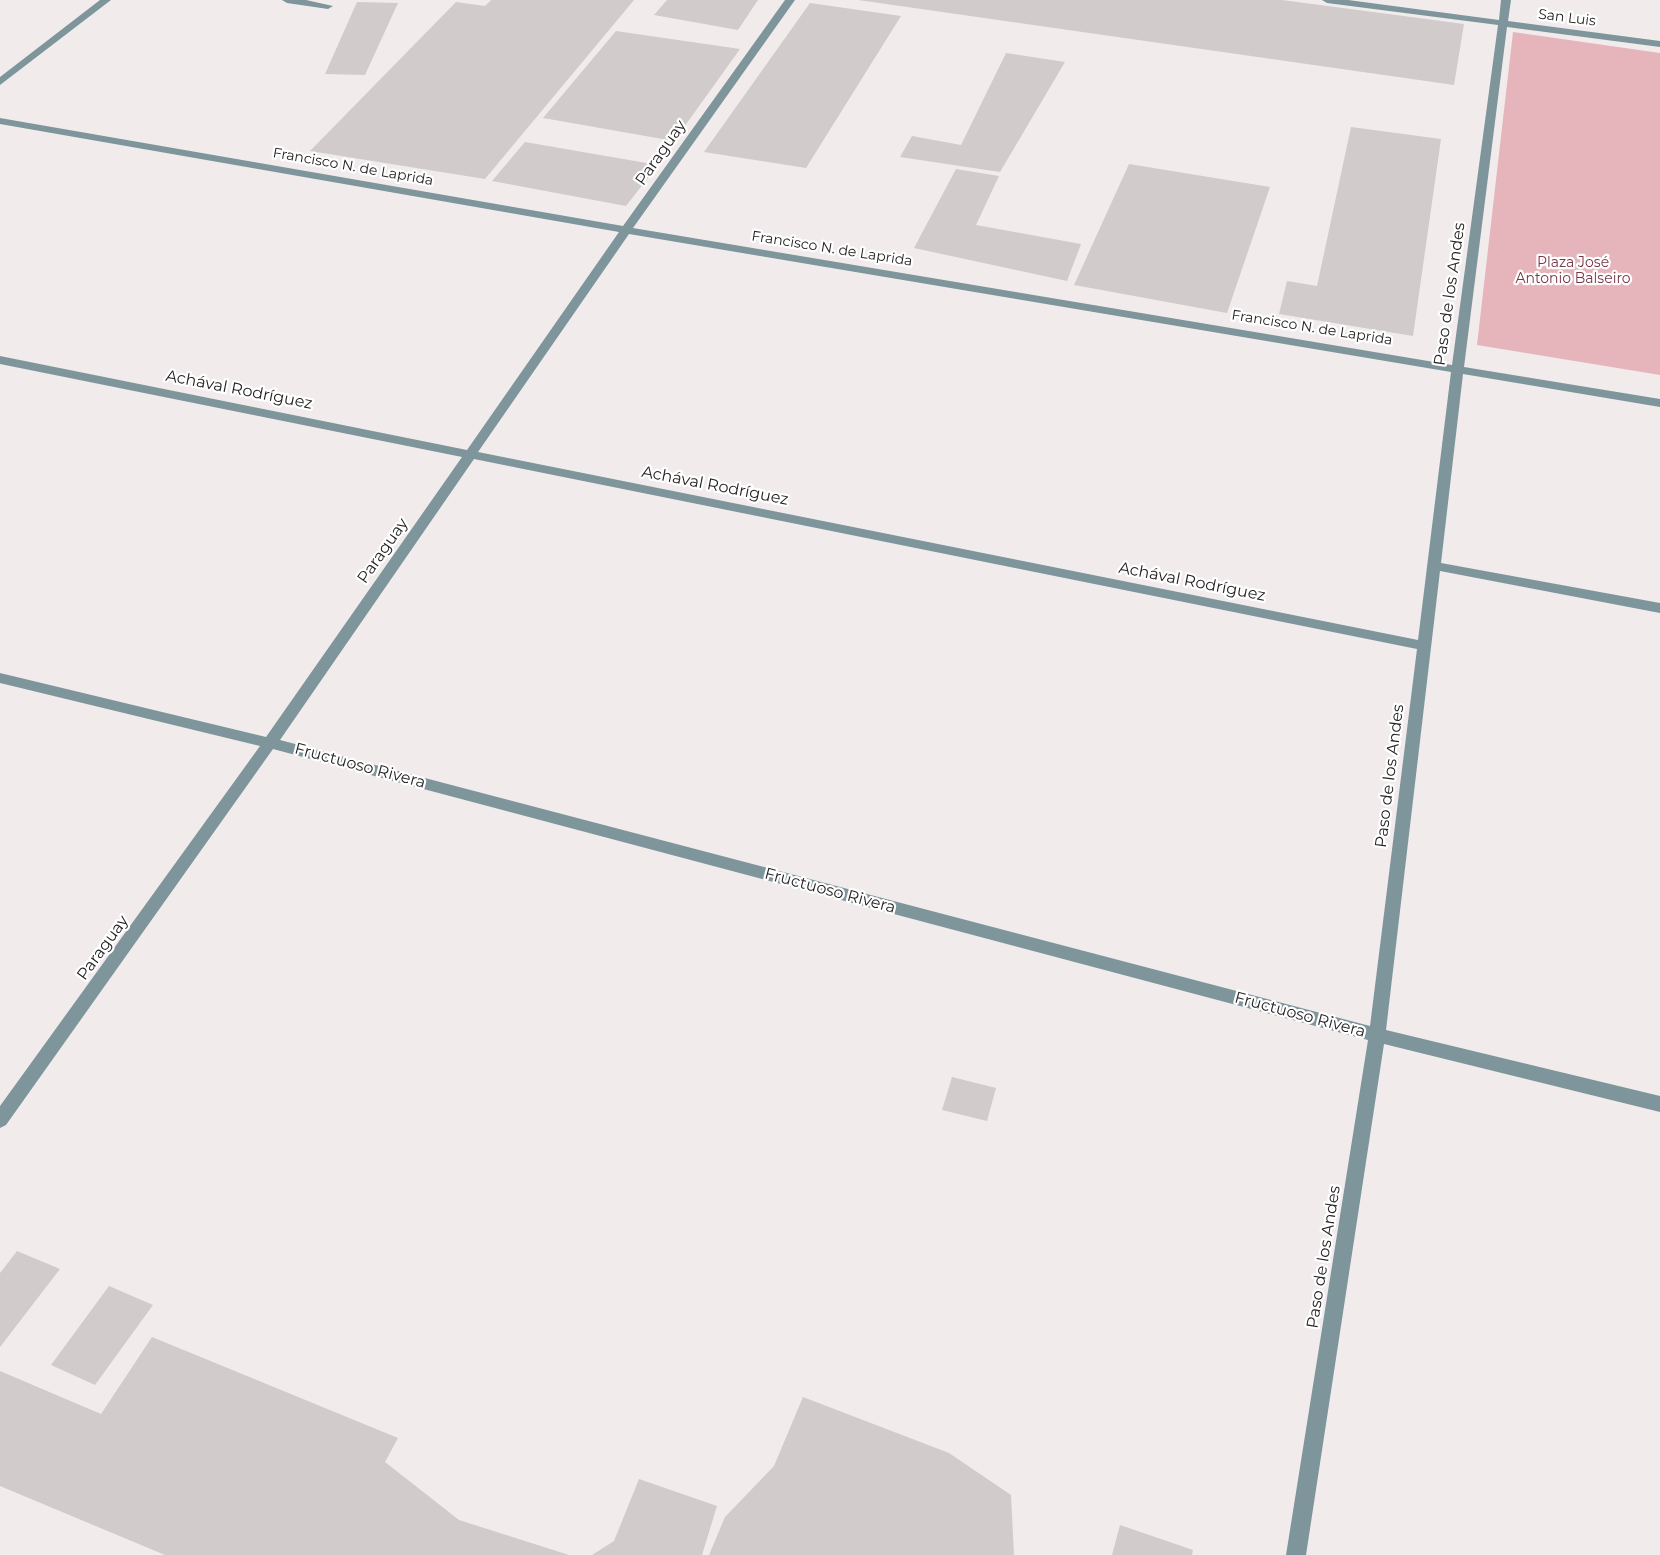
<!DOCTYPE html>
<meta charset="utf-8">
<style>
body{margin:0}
canvas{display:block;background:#f1ebec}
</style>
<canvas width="1660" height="1555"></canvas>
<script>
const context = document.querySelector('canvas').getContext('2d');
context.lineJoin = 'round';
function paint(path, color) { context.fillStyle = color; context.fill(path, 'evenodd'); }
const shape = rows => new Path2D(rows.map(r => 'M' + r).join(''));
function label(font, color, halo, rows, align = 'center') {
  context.font = font + ' Montserrat,sans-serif'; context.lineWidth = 4.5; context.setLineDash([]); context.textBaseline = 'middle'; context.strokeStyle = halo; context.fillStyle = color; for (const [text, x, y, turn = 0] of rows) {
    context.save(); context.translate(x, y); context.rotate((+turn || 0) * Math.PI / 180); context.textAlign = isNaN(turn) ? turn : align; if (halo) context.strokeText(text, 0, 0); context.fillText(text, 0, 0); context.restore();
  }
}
const green = shape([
 [1513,32,1660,53,1660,375,1477,345]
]);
const building = shape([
 [491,0,634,0,485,179,310,151,456,2,485,6],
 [667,0,758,0,738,30,654,15],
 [858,0,1282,0,1464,24,1454,85],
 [357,2,398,3,365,75,325,74],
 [810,3,901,16,806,168,704,152],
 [616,31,740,49,674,141,543,118],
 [1006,53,1065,62,1000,172,900,157,912,136,961,145],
 [1351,127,1441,139,1413,336,1279,314,1287,281,1317,286],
 [525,142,658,165,626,206,492,181],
 [1129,164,1270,187,1227,313,1074,285],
 [956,169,999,176,976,225,1081,244,1067,281,914,248],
 [952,1077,996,1088,987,1121,942,1110],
 [17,1251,60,1269,0,1347,0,1273],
 [109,1286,153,1305,95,1385,51,1365],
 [152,1337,398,1438,385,1462,459,1520,569,1555,165,1555,0,1486,0,1371,101,1414],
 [803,1397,949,1453,1011,1495,1014,1555,709,1555,725,1517,774,1466],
 [639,1479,717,1506,702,1555,592,1555,614,1541],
 [1120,1525,1193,1550,1192,1555,1112,1555]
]);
const minor = shape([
 [100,0,111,0,0,85,0,77,100,0],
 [282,0,306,0,333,6,328,9,287,3,282,0],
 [785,0,795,0,633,228,1452,365,1498,25,1327,3,1322,0,1348,0,1499,20,1501,0,1511,0,1508,21,1660,41,1660,47,1507,27,1464,367,1660,399,1660,407,1463,374,1441,563,1660,603,1660,613,1440,571,1386,1030,1660,1096,1660,1112,1384,1044,1306,1555,1286,1555,1368,1040,273,749,6,1125,0,1128,0,1106,260,746,0,683,0,673,266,737,462,457,0,364,0,356,467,450,619,232,0,124,0,118,623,226,785,0],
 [629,234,1451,372,1418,640,478,452,629,234],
 [474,459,1417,649,1370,1026,280,740,474,459]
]);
const farStreetnames = [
 ["San Luis",1567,18,7],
 ["Francisco N. de Laprida",353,167,10],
 ["Francisco N. de Laprida",832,249,9],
 ["Francisco N. de Laprida",1312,328,9]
];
const farParknames = [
 ["Plaza José",1573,263],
 ["Antonio Balseiro",1573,279]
];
const streetNames = [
 ["Paraguay",661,153,-55],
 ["Paso de los Andes",1450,294,-82],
 ["Achával Rodríguez",239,390,11],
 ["Achával Rodríguez",715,486,11],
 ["Paraguay",383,551,-55],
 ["Achával Rodríguez",1192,582,11],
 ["Fructuoso Rivera",360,766,15],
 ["Paso de los Andes",1390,776,-83],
 ["Fructuoso Rivera",830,891,15],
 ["Paraguay",103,948,-54],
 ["Fructuoso Rivera",1300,1015,15],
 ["Paso de los Andes",1324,1257,-81]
];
paint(green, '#e6b5bc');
paint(building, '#d1cbcc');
paint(minor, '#7e969b');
label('14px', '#242222', '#fff', farStreetnames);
label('14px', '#783745', '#fff', farParknames);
label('16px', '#242222', '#fff', streetNames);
</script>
